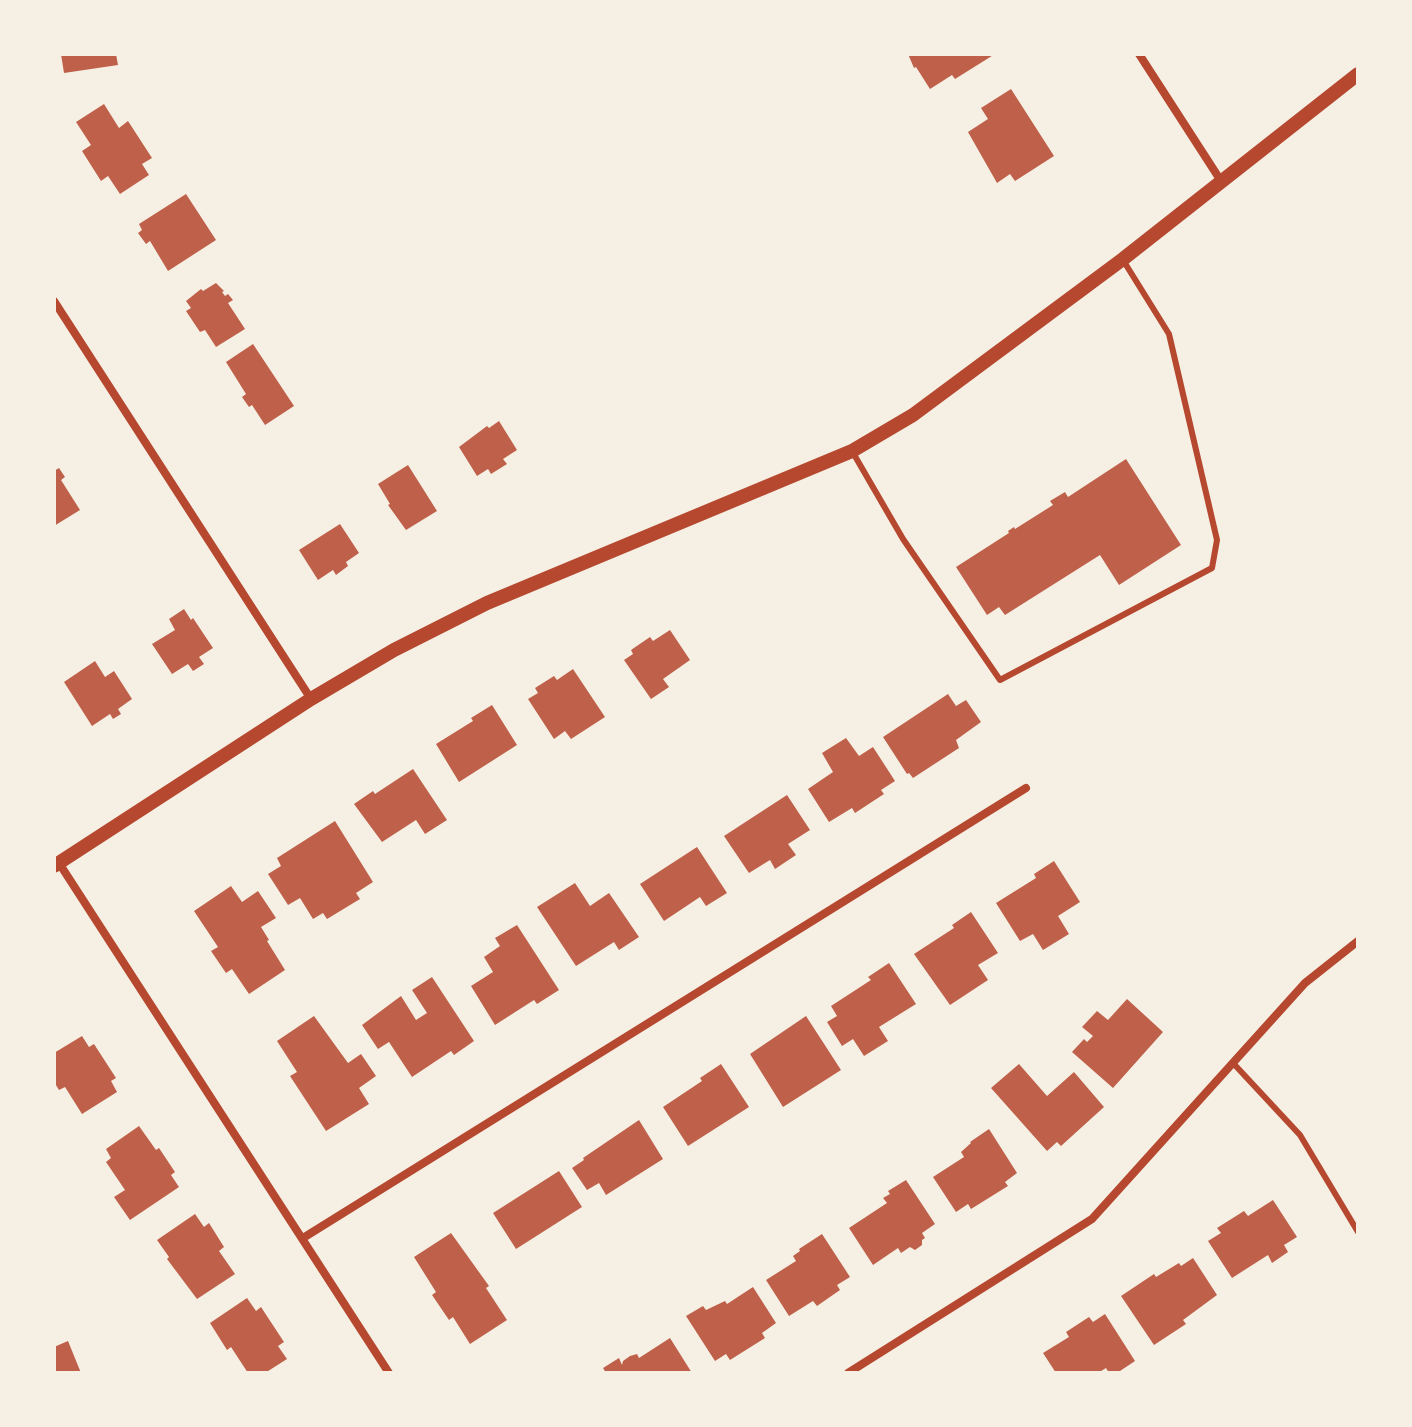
<!DOCTYPE html>
<style>
body{margin:0}
#map{position:relative;width:1412px;height:1427px;overflow:hidden;background:#f6efe4;font-family:Cabin,sans-serif}
canvas{display:block}
.frame{position:absolute;inset:0;border:56px solid #f6efe4;pointer-events:none}
</style>
<div id="map">
<canvas width="1412" height="1427"></canvas>
<div class="frame"></div>
</div>
<script>
const context = document.querySelector('canvas').getContext('2d');
context.lineJoin = 'round';
function paint(path, color) { context.fillStyle = color; context.fill(path, 'evenodd'); }
const shape = rows => new Path2D(rows.map(r => 'M' + r).join(''));
function trace(path, color, width, dash) { context.strokeStyle = color; context.lineWidth = width; context.lineCap = dash ? 'butt' : 'round'; context.setLineDash(dash || []); context.stroke(path); }
const building = shape([
 [61,54,116,54,118,65,64,73],
 [908,54,995,54,955,79,952,75,930,89,916,67,914,68],
 [1011,89,1054,156,1015,181,1010,174,997,183,968,132,988,119,981,108],
 [104,104,119,128,128,121,152,158,142,164,149,175,120,194,108,176,101,181,82,151,91,145,76,122],
 [186,194,216,240,168,271,150,241,146,244,138,233,142,230,139,224],
 [216,283,224,291,222,292,225,296,228,294,233,300,228,303,245,329,216,347,205,330,200,332,186,311,191,308,186,301,201,289,203,291],
 [253,344,294,406,265,425,252,405,249,407,242,397,246,394,226,362],
 [499,421,517,450,503,459,507,464,491,474,488,469,477,476,459,447,487,426,489,428],
 [1126,459,1181,545,1119,585,1100,555,1005,615,999,607,987,615,956,567,1009,533,1008,531,1014,527,1015,529,1053,505,1050,501,1065,492,1068,497],
 [408,465,437,511,406,530,388,505,390,504,378,484],
 [59,468,65,477,61,480,80,510,54,526,54,471],
 [340,524,359,553,346,562,348,566,336,575,333,570,318,580,299,550],
 [184,609,191,620,193,618,213,648,199,657,204,664,193,671,188,664,172,674,152,644,175,630,169,619],
 [670,630,690,660,663,679,669,687,651,699,624,660,633,654,631,650,650,637,653,641],
 [95,661,105,677,114,671,132,699,118,709,121,714,113,719,110,714,92,726,64,682],
 [573,669,605,717,571,739,565,731,554,739,528,699,538,693,535,688,554,676,557,680],
 [948,694,956,706,966,700,981,722,956,740,959,748,913,778,909,773,907,774,883,737],
 [492,705,517,745,459,782,436,744,473,721,471,718],
 [846,738,859,756,873,747,895,781,881,790,884,794,855,813,852,808,829,822,808,789,833,772,822,753],
 [413,769,447,820,425,834,416,820,382,842,354,804,373,791,375,794],
 [787,795,810,830,788,844,796,855,775,869,770,860,749,873,724,836],
 [335,821,373,882,356,893,360,899,327,919,323,913,313,919,300,898,288,905,268,874,281,866,277,858],
 [697,847,727,893,706,906,700,897,664,921,640,884],
 [1054,861,1080,902,1058,916,1069,934,1043,950,1033,934,1020,941,996,903,1036,878,1034,874],
 [575,883,590,906,609,893,639,937,619,950,614,942,576,966,537,907],
 [231,886,242,902,258,891,276,918,261,927,269,940,267,941,285,970,249,994,232,969,226,973,211,951,218,947,194,911],
 [971,912,998,953,978,965,988,980,950,1005,914,954,954,928,952,925],
 [517,925,559,990,537,1004,534,1000,495,1025,471,986,493,972,484,957,500,946,495,938],
 [889,963,916,1004,879,1027,888,1041,864,1056,853,1039,842,1046,827,1022,837,1016,831,1006,871,980,868,977],
 [432,977,474,1041,454,1055,451,1051,412,1077,389,1042,378,1049,362,1025,401,996,416,1020,427,1013,412,990],
 [1127,999,1163,1032,1113,1088,1072,1052,1084,1039,1087,1042,1093,1036,1082,1027,1097,1011,1108,1020],
 [314,1016,348,1063,361,1054,376,1076,359,1088,369,1104,326,1131,290,1076,297,1072,277,1041],
 [806,1016,841,1070,783,1107,750,1054],
 [82,1036,89,1047,94,1044,116,1078,111,1081,117,1092,82,1114,65,1087,59,1090,54,1082,54,1053],
 [721,1064,749,1107,688,1146,663,1107,702,1081,700,1078],
 [1019,1064,1047,1096,1074,1072,1104,1107,1061,1146,1057,1142,1047,1151,991,1088],
 [639,1120,663,1159,606,1195,599,1183,587,1190,572,1168,584,1160,583,1158],
 [139,1126,156,1150,159,1148,175,1172,171,1175,179,1187,130,1220,114,1197,125,1190,106,1162,111,1158,106,1149],
 [989,1129,1017,1173,1005,1182,1008,1186,971,1209,968,1204,956,1212,933,1177,964,1157,961,1152,971,1143,970,1142],
 [559,1171,582,1207,516,1249,493,1213],
 [906,1180,935,1224,922,1233,925,1238,922,1240,922,1245,915,1250,910,1247,901,1253,898,1248,873,1265,849,1228,887,1203,883,1198,890,1194,888,1191],
 [1273,1200,1297,1237,1284,1245,1288,1252,1272,1263,1268,1255,1232,1278,1208,1241,1221,1233,1217,1228,1244,1211,1248,1216],
 [195,1214,204,1227,209,1223,224,1247,219,1251,235,1274,197,1299,167,1259,169,1257,157,1240],
 [451,1233,489,1286,486,1288,507,1320,470,1344,453,1317,449,1320,432,1295,436,1292,414,1257],
 [822,1234,850,1277,837,1285,840,1290,817,1306,813,1301,789,1316,766,1280,796,1261,793,1256,800,1251,799,1249],
 [1193,1258,1217,1295,1183,1320,1186,1324,1154,1345,1121,1296,1154,1274,1156,1277,1179,1263,1181,1266],
 [753,1287,776,1323,762,1333,765,1338,730,1360,726,1354,715,1361,686,1316,703,1306,706,1310,725,1301,727,1304],
 [247,1298,256,1311,261,1307,284,1342,278,1346,287,1359,265,1373,248,1373,231,1347,227,1350,210,1323],
 [1105,1314,1135,1361,1117,1373,1109,1373,1106,1368,1098,1373,1056,1373,1043,1353,1069,1337,1066,1332,1089,1317,1093,1322],
 [670,1338,692,1373,606,1373,603,1368,619,1358,622,1365,623,1361,630,1356,637,1354,639,1358],
 [68,1341,81,1373,54,1373,54,1347]
]);
const service = shape([
 [852,451,903,539,1000,680,1212,568,1217,540,1169,334,1123,260],
 [1233,1063,1300,1135,1358,1232]
]);
const minor = shape([
 [1139,54,1221,181],
 [54,301,311,699],
 [59,863,389,1373],
 [303,1238,1026,788],
 [848,1373,1092,1219,1305,983,1358,941]
]);
const tertiary = shape([
 [54,866,311,699,394,650,487,603,852,451,913,415,1123,259,1358,74]
]);
paint(building, '#bf614a');
trace(service, '#b5482f', 6);
trace(minor, '#b5482f', 8);
trace(tertiary, '#b5482f', 14);
</script>
